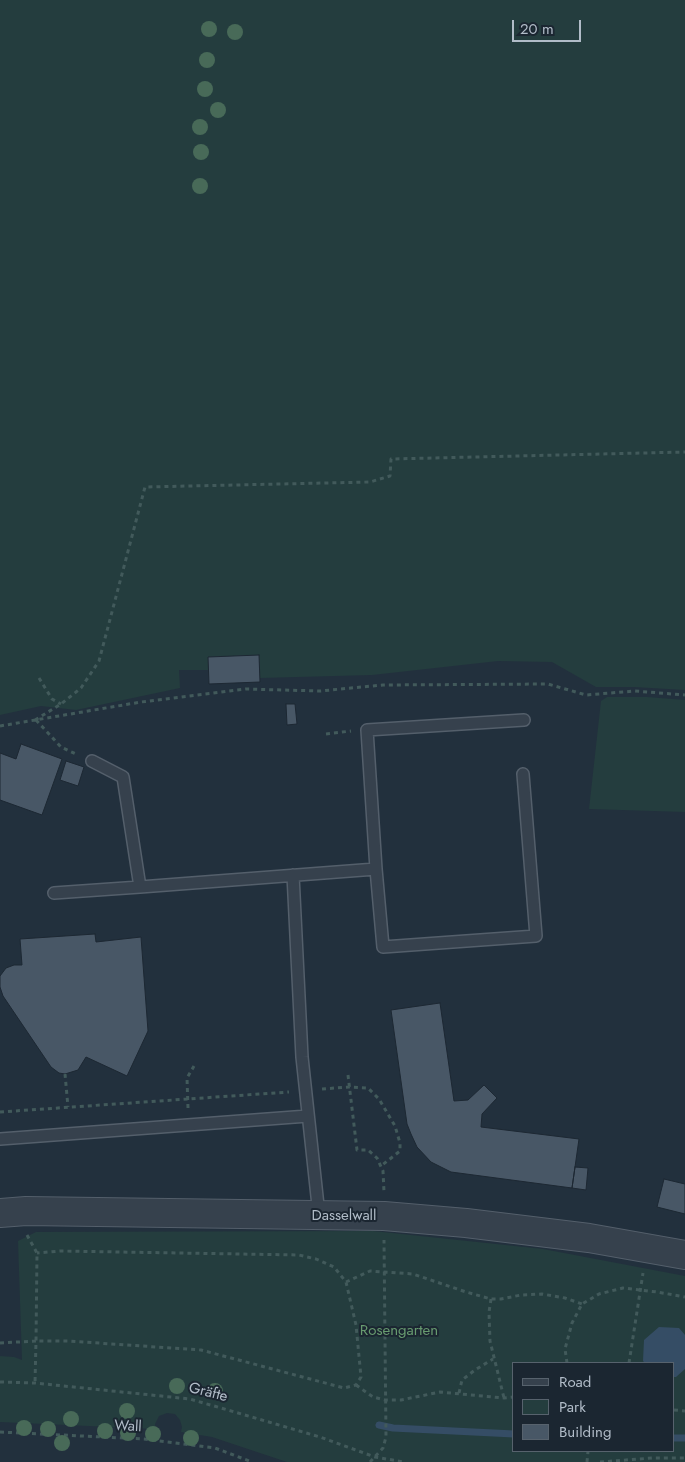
<!DOCTYPE html>
<meta charset="utf-8">
<style>
body{margin:0}
#map{position:relative;width:685px;height:1462px;overflow:hidden;background:#22303d;font-family:Jost,sans-serif}
canvas{display:block}
.legend{position:absolute;left:512px;top:1362px;width:162px;height:90px;box-sizing:border-box;background:#1b2631;border:1px solid #57626d;margin:0;padding:6px 9px;list-style:none;font-size:15px;color:#b1bcc8}
.legend li{display:flex;align-items:center;gap:10px;height:25px}
.legend b{width:25px;border:1px solid #57626d}
.scale{position:absolute;left:512px;top:20px;width:69px;height:22px;box-sizing:border-box;border:2px solid #b1bcc8;border-top:0;padding-left:6px;font-size:15px;line-height:18px;white-space:nowrap;color:#b1bcc8;-webkit-text-stroke:4px #1b2631;paint-order:stroke}
</style>
<div id="map">
<canvas width="685" height="1462"></canvas>
<ul class="legend">
<li><b style="height:6px;background:#36414d"></b>Road</li>
<li><b style="height:14px;background:#243d3e"></b>Park</li>
<li><b style="height:14px;background:#485766"></b>Building</li>
</ul>
<div class="scale">20 m</div>
</div>
<script>
const context = document.querySelector('canvas').getContext('2d');
context.lineJoin = 'round';
function paint(path, color) { context.fillStyle = color; context.fill(path, 'evenodd'); }
const shape = rows => new Path2D(rows.map(r => 'M' + r).join(''));
function trace(path, color, width, dash) { context.strokeStyle = color; context.lineWidth = width; context.lineCap = dash ? 'butt' : 'round'; context.setLineDash(dash || []); context.stroke(path); }
function label(font, color, halo, rows, align = 'center') {
  context.font = font + ' Jost,sans-serif'; context.lineWidth = 4; context.setLineDash([]); context.textBaseline = 'middle'; context.strokeStyle = halo; context.fillStyle = color; for (const [text, x, y, turn = 0] of rows) {
    context.save(); context.translate(x, y); context.rotate((+turn || 0) * Math.PI / 180); context.textAlign = isNaN(turn) ? turn : align; if (halo) context.strokeText(text, 0, 0); context.fillText(text, 0, 0); context.restore();
  }
}
const green = shape([
 [0,0,685,0,685,690,634,687,596,687,552,662,498,661,372,675,260,678,259,655,208,657,209,670,179,670,180,688,76,710,41,706,0,715],
 [607,697,647,697,685,700,685,812,589,809,601,701],
 [373,1231,543,1249,685,1276,685,1462,287,1462,212,1437,181,1432,182,1427,180,1420,175,1414,167,1413,159,1416,155,1424,155,1429,0,1422,0,1356,14,1357,22,1360,18,1241,36,1232],
 [514,1363,674,1363,674,1451,514,1451]
]);
const water = shape([
 [659,1327,679,1328,685,1335,685,1369,676,1377,674,1377,674,1363,645,1363,643,1361,644,1340]
]);
const stream = shape([
 [379,1425,393,1428,514,1434],
 [674,1438,685,1438]
]);
const building = shape([
 [259,655,260,682,209,684,208,657,259,655],
 [286,704,295,704,297,724,287,725,286,704],
 [21,744,62,759,42,815,0,800,0,753,16,759,21,744],
 [66,761,84,767,78,786,60,780,66,761],
 [95,934,96,942,141,937,148,1031,127,1076,86,1057,78,1070,65,1074,59,1073,51,1067,3,996,0,987,0,976,6,968,14,965,22,965,20,939,95,934],
 [440,1003,454,1101,468,1100,484,1085,497,1098,482,1114,481,1127,579,1139,572,1188,451,1172,431,1162,417,1147,411,1134,407,1124,391,1010,440,1003],
 [575,1167,588,1168,586,1190,572,1188,575,1167],
 [664,1179,685,1184,685,1214,657,1207,664,1179]
]);
const path = shape([
 [39,678,52,699,61,704],
 [35,720,61,704,81,688,99,661,145,487,370,482,390,476,391,459,685,452],
 [36,720,61,747,78,755],
 [0,726,141,702,246,689,320,691,383,685,548,684,586,695,635,691,685,695],
 [326,734,351,731],
 [65,1074,68,1107],
 [348,1075,357,1150,368,1150,377,1158,383,1171,384,1192],
 [322,1089,349,1087,368,1088,379,1099,395,1126,400,1143,400,1151,381,1166],
 [188,1108,187,1078,194,1066],
 [0,1112,289,1092],
 [27,1235,37,1253,36,1341,68,1341,201,1350,344,1388,356,1385,361,1377,356,1325,346,1282,334,1267,316,1259,299,1255,60,1251,37,1253],
 [346,1282,370,1271,413,1274,466,1292,491,1299,501,1299,521,1295,542,1294,565,1298,582,1304],
 [491,1299,489,1312,490,1341,504,1398],
 [0,1343,36,1341,35,1383],
 [567,1363,565,1349,572,1323,582,1304,599,1294,623,1288,657,1292,685,1297],
 [629,1363,643,1273],
 [0,1382,35,1383,190,1399,320,1437,375,1457,404,1462],
 [356,1385,373,1397,385,1400,401,1400,440,1392,504,1398,514,1397],
 [459,1393,462,1380,475,1370,493,1359],
 [674,1410,685,1411],
 [0,1432,144,1439,215,1448,252,1462],
 [370,1462,383,1448,386,1437,384,1240],
 [587,1462,588,1451],
 [600,1462,652,1458,685,1458]
]);
const service = shape([
 [92,761,123,777,140,887,376,869,383,947,536,936,523,774],
 [376,869,367,730,524,720],
 [293,875,302,1057,319,1215],
 [54,893,140,887],
 [0,1139,308,1116]
]);
const tertiary = shape([
 [0,1213,26,1211,384,1216,466,1223,589,1238,685,1255]
]);
const trees = [
 [209,29],
 [235,32],
 [207,60],
 [205,89],
 [218,110],
 [200,127],
 [201,152],
 [200,186],
 [177,1386],
 [215,1391],
 [127,1411],
 [71,1419],
 [24,1428],
 [48,1429],
 [105,1431],
 [128,1433],
 [153,1434],
 [191,1438],
 [62,1443]
];
const streetNames = [
 ["Dasselwall",344,1216],
 ["Gräfte",208,1393,14],
 ["Wall",128,1427,3]
];
const parkNames = [
 ["Rosengarten",399,1331]
];
paint(green, '#243d3e');
paint(water, '#354d65');
trace(stream, '#354d65', 7);
paint(building, '#485766');
trace(building, '#1d2833', 1);
trace(service, '#545f6b', 14);
trace(tertiary, '#545f6b', 30);
trace(path, '#425a5b', 3, [4, 4]);
trace(service, '#36414d', 11);
trace(tertiary, '#36414d', 28);
context.fillStyle = '#486a58';
for (const [x, y] of trees) { context.beginPath(); context.arc(x, y, 8, 0, 2 * Math.PI); context.fill(); }
label('15px', '#b1bcc8', '#1b2631', streetNames);
label('15px', '#679a6f', '#1b2631', parkNames);
</script>
